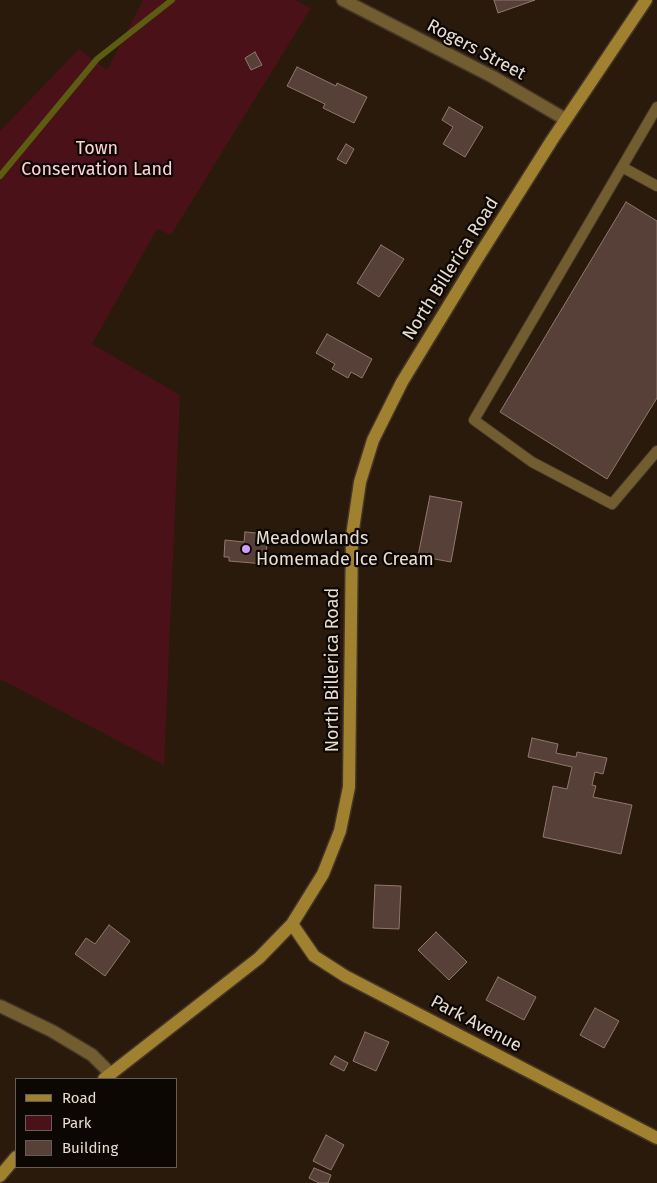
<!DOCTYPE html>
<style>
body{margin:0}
#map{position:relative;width:657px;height:1183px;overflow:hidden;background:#2a1a0b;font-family:"Fira Sans",sans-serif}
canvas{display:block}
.legend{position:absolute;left:15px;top:1078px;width:162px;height:90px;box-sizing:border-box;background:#0d0703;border:1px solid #655d56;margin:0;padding:6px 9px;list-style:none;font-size:15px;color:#e8ddd3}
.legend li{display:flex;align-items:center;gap:10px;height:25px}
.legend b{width:25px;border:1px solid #655d56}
</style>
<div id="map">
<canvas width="657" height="1183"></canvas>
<ul class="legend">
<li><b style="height:6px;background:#a08130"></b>Road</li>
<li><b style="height:14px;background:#4b1119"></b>Park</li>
<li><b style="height:14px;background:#574037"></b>Building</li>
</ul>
</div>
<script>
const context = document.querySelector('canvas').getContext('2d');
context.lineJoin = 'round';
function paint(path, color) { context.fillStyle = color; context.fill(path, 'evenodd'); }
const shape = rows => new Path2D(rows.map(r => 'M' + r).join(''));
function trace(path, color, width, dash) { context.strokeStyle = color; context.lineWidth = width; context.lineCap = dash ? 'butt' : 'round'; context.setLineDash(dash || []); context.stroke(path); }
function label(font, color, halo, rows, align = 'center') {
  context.font = font + ' "Fira Sans",sans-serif'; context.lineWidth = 4.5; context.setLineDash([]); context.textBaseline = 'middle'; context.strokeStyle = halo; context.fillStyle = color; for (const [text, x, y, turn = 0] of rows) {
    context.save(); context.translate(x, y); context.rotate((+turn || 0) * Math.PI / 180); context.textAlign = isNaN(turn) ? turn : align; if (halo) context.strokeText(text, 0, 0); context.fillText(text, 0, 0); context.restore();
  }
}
const green = shape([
 [143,0,295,0,311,8,171,235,157,229,92,344,180,395,164,765,0,679,0,131,79,49,107,70]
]);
const stream = shape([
 [0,176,97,59,172,0]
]);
const building = shape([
 [494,0,535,0,498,13,494,0],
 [255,52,262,65,251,70,245,58,255,52],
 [297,67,336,86,337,83,367,97,354,123,323,108,325,104,287,86,297,67],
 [449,107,483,127,465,157,443,144,453,127,442,120,449,107],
 [346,144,354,149,346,164,337,159,346,144],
 [626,202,657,221,657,398,607,479,500,412,626,202],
 [381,245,404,259,379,297,357,283,381,245],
 [327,334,372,359,362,378,351,372,348,378,332,369,335,364,316,353,327,334],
 [430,496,462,502,451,562,418,556,430,496],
 [245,532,268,534,265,564,229,561,229,557,224,557,225,540,244,542,245,532],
 [532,738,558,744,556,753,576,757,577,752,607,758,603,774,595,772,592,785,596,786,593,797,632,805,621,854,543,837,553,786,567,789,572,767,528,757,532,738],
 [375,885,401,886,399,929,373,928,375,885],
 [109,925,130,941,105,976,75,954,86,938,95,944,109,925],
 [436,932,467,962,449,980,418,950,436,932],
 [498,977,536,997,524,1020,486,1000,498,977],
 [595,1008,619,1021,604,1048,580,1035,595,1008],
 [365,1032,389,1042,376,1071,353,1061,365,1032],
 [335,1056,348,1063,344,1071,330,1064,335,1056],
 [326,1135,344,1145,331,1170,313,1161,326,1135],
 [314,1168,331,1175,328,1183,319,1183,309,1178,314,1168]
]);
const service = shape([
 [622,167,657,107],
 [657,186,622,167,474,420,532,462,612,504,657,451]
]);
const minor = shape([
 [0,1006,52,1031,92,1055,111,1074]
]);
const tertiary = shape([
 [343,0,493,77,565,119]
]);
const secondary = shape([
 [292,924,314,956,345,976,657,1138],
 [104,1079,259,958,292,924,323,874,340,831,349,787,352,536,360,482,373,440,402,382,477,259,552,140,646,0],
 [0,1176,16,1157]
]);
const markers = [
 [246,549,5,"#d19dfe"]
];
const streetNames = [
 ["Rogers Street",476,50,28],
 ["North Billerica Road",451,269,-58],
 ["North Billerica Road",333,670,-90],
 ["Park Avenue",476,1024,28]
];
const parkNames = [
 ["Town",97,149],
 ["Conservation Land",97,170]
];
const poiNames = [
 ["Meadowlands",256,539],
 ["Homemade Ice Cream",256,560]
];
paint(green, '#4b1119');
trace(stream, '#5c5d10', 6);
paint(building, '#574037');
trace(building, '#92776e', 1);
trace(service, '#453527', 12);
trace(minor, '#453527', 15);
trace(tertiary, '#453527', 15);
trace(secondary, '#453527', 15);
trace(service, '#715d2f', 10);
trace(minor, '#715d2f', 12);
trace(tertiary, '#715d2f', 12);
trace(secondary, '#a08130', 12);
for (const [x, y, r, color] of markers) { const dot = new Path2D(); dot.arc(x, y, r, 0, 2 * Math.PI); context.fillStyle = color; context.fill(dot); trace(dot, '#0d0703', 2); }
label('18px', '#e8ddd3', '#0d0703', streetNames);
label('18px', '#fed2d2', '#0d0703', parkNames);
label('18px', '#e8ddd3', '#0d0703', poiNames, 'left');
</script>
